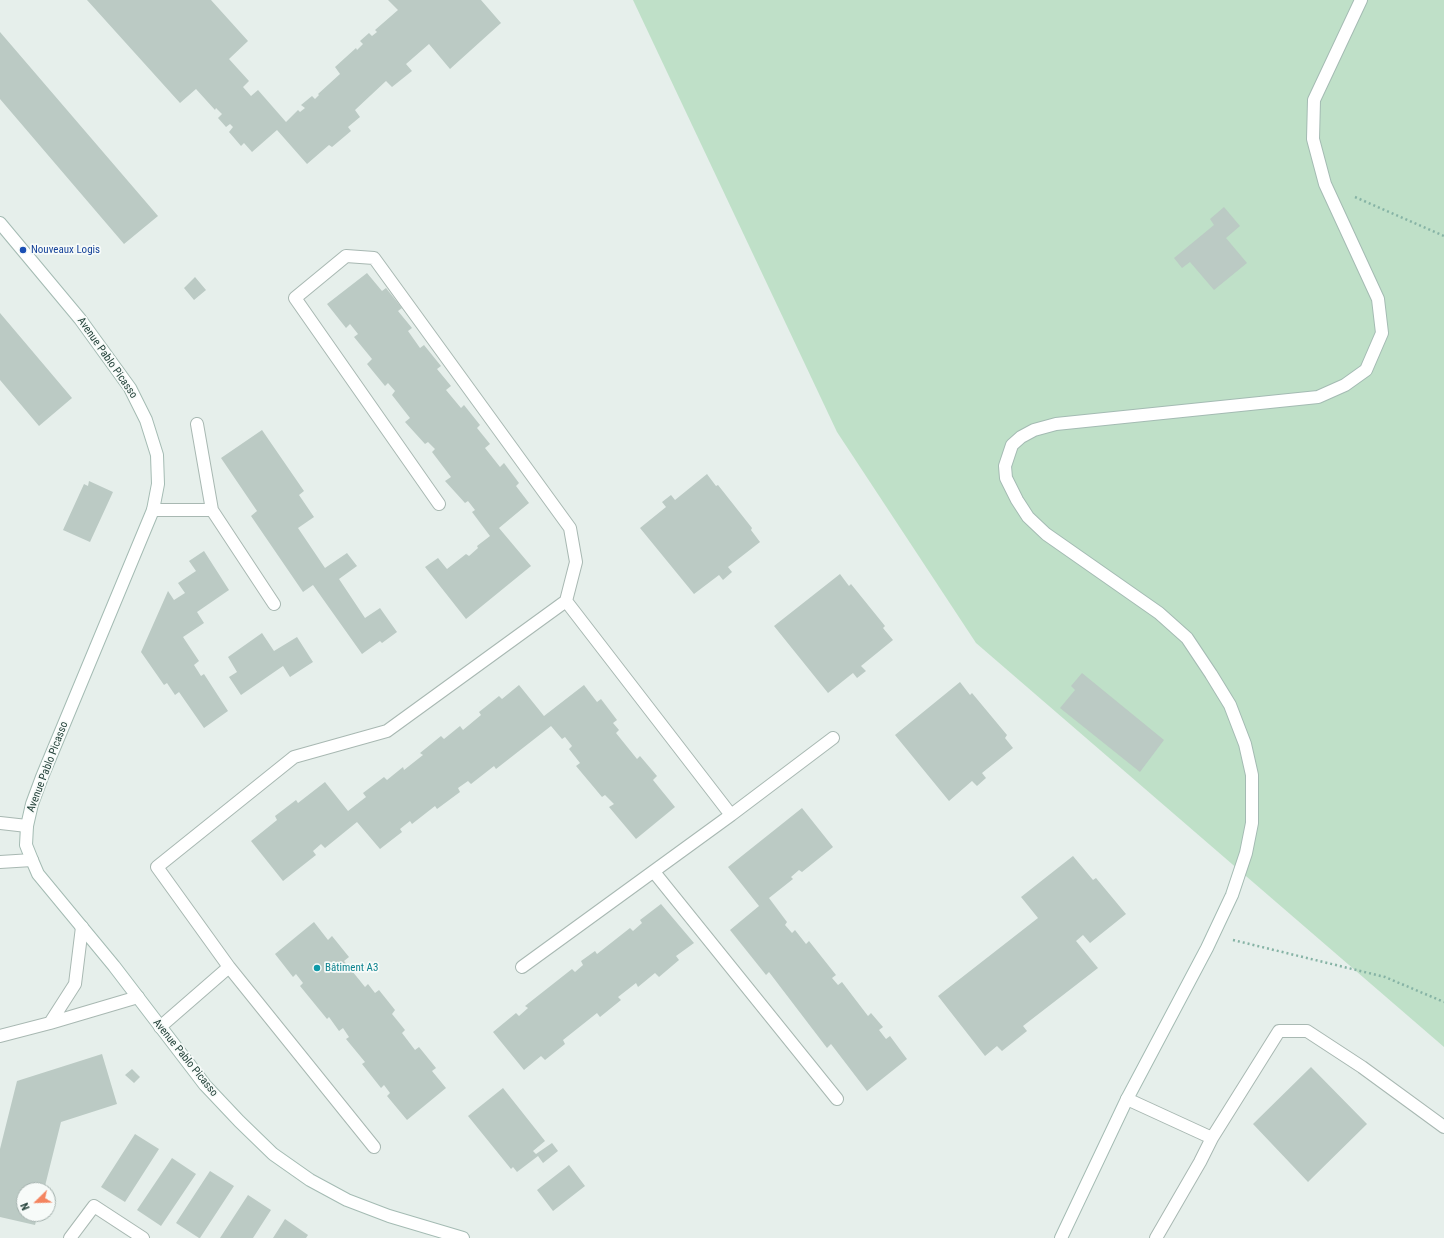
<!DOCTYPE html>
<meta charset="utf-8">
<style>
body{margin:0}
#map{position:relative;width:1444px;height:1238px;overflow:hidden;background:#e6efeb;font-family:"Roboto Condensed",sans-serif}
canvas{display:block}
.north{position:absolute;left:16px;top:1182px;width:40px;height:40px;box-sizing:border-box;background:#f7fbf9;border:1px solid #a3b1ad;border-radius:50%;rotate:247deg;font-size:11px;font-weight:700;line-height:16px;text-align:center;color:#24423a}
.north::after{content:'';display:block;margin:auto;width:14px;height:18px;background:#f4845f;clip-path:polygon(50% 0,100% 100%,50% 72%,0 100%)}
</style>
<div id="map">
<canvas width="1444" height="1238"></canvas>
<div class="north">N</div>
</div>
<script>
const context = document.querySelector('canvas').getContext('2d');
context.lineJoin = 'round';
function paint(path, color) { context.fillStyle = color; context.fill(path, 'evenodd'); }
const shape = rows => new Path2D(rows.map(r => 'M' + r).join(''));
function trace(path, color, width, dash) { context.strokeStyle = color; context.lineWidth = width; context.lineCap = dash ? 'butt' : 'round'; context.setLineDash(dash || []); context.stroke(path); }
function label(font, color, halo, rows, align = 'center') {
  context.font = font + ' "Roboto Condensed",sans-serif'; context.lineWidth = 3.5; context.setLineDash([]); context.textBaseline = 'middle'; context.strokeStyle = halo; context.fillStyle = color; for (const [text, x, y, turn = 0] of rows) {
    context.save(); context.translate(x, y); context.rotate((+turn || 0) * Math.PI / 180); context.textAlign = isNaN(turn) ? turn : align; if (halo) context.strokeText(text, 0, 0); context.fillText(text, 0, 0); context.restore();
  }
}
const green = shape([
 [633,0,1444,0,1444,1047,976,643,837,432]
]);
const building = shape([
 [87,0,211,0,248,41,229,59,249,81,243,87,251,96,258,90,286,122,298,110,300,112,305,108,301,105,312,96,315,99,319,95,318,94,340,74,335,67,356,48,357,50,363,44,360,41,369,33,372,36,377,32,375,30,398,10,388,0,481,0,501,23,450,69,429,44,406,64,412,71,392,87,386,81,355,110,360,117,348,127,351,131,332,147,329,145,307,164,277,130,252,152,244,143,241,146,229,132,233,127,230,124,226,127,218,118,222,114,216,108,215,110,196,89,180,103],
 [0,32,158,216,124,244,0,99],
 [1224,207,1240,226,1226,238,1247,263,1214,290,1190,262,1182,268,1174,258,1214,225,1210,219],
 [367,273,382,291,386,288,402,308,398,311,412,328,408,331,420,348,424,345,441,366,437,369,451,386,446,390,461,408,464,405,480,425,477,428,490,444,485,448,500,467,504,463,519,483,516,486,529,503,499,528,531,566,466,619,425,567,438,558,447,569,466,554,469,556,478,548,477,546,490,536,472,512,475,510,468,501,465,503,445,481,451,477,432,452,435,449,428,442,425,444,405,422,410,418,392,395,395,391,388,383,385,386,367,364,372,359,354,337,358,334,350,324,346,328,327,304],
 [195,277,206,290,194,300,184,288],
 [0,313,72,398,39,426,0,380],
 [262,430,304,491,299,495,314,517,298,528,325,568,347,553,357,566,339,579,365,618,380,608,397,632,382,643,380,641,362,654,313,585,303,592,251,516,257,511,221,458],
 [707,474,716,486,718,485,752,528,751,530,760,542,728,567,732,572,723,580,719,575,694,594,640,528,666,507,662,502,671,495,675,500],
 [89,481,113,492,90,542,63,530,84,484,88,486],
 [204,551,229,590,197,612,204,623,183,637,199,661,194,665,201,676,204,674,228,711,204,728,179,692,175,695,167,683,164,685,141,652,168,591,174,600,185,593,178,583,196,571,189,561],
 [840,574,849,586,851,584,885,626,883,628,893,640,861,666,866,671,857,678,853,673,828,693,774,626],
 [262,633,274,651,297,637,313,662,290,677,283,666,241,695,229,677,237,672,228,657],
 [1082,673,1164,740,1140,772,1060,708,1075,690,1071,686],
 [960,682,970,695,972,693,1007,735,1005,738,1013,748,982,773,986,778,977,786,972,781,949,801,895,735],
 [519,685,544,716,584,685,597,702,601,699,617,720,613,723,619,730,616,733,637,759,640,756,657,776,653,780,675,807,636,839,609,807,614,804,605,795,602,797,576,766,580,763,569,749,572,746,565,737,562,739,551,726,496,769,494,766,471,784,468,781,458,788,460,792,437,809,435,806,412,824,410,821,400,829,402,832,380,849,357,822,325,848,321,844,313,851,316,855,283,881,251,841,277,820,275,816,296,800,298,803,325,782,348,811,366,797,363,793,384,777,387,780,403,767,404,770,423,755,420,753,441,736,444,739,460,726,463,730,481,715,479,712,499,696,502,699],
 [802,808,833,847,802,872,799,870,791,877,793,879,769,898,787,922,785,925,792,933,795,930,806,944,809,941,836,975,832,978,838,985,842,982,868,1016,871,1013,883,1027,879,1030,886,1039,890,1036,907,1059,867,1091,831,1044,827,1048,769,972,766,975,730,930,759,906,728,867],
 [1073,856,1093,880,1096,878,1126,914,1090,943,1083,935,1076,941,1098,968,1023,1026,1027,1031,1002,1051,997,1046,985,1056,938,996,1038,918,1021,897],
 [661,904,694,943,676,956,679,960,659,977,655,973,638,987,636,983,618,997,621,1000,600,1017,597,1013,563,1040,565,1044,545,1060,541,1056,524,1070,493,1032,516,1013,519,1016,528,1008,525,1006,572,969,575,972,583,965,581,961,595,951,597,954,630,928,633,931,642,923,640,920],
 [314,922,328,940,332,936,349,957,344,961,365,987,368,984,375,993,379,990,395,1010,392,1014,405,1030,402,1033,415,1050,419,1047,436,1068,432,1071,446,1088,407,1120,387,1096,390,1093,384,1085,381,1088,362,1064,365,1062,346,1039,349,1037,343,1028,339,1031,329,1017,327,1019,300,986,303,983,296,974,293,977,275,954],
 [102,1054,117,1104,61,1122,44,1190,24,1190,24,1214,38,1214,35,1225,0,1217,0,1149,17,1081],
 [1311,1067,1367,1124,1308,1182,1253,1124],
 [132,1069,140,1077,134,1083,125,1075],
 [503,1088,545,1141,533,1151,536,1154,552,1143,558,1151,543,1163,538,1156,517,1172,513,1167,511,1169,468,1116],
 [135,1134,159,1149,125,1202,101,1187],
 [172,1158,196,1174,161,1226,137,1210],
 [569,1165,585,1186,553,1211,537,1190],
 [210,1171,234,1186,200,1238,199,1238,176,1223],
 [248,1195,271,1210,253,1238,220,1238],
 [285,1219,308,1235,306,1238,273,1238]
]);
const path = shape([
 [1355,197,1444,236],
 [1233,940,1385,977,1444,1002]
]);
const lane = shape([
 [197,424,212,510],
 [439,504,295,298,346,256,374,258,570,528,576,562,566,601],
 [153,510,212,510,274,604],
 [0,862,32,860],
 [654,872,837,1099],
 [229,967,374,1147],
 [522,967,731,815],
 [160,1027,229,967,157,867,294,757,387,731,566,601,731,815,833,738]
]);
const street = shape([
 [0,823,27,826],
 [50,1023,138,997],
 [0,1036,50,1023,75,984,82,927],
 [1127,1099,1212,1138,1200,1162,1156,1238],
 [1212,1138,1279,1031,1307,1031,1362,1067,1444,1127],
 [70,1238,94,1206,143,1238]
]);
const secondary = shape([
 [0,223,80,319,130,388,146,420,157,455,158,484,153,510,42,777,32,804,27,826,26,845,32,860,38,874,114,966,205,1085,239,1121,273,1154,310,1180,347,1200,389,1216,463,1238],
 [1061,1238,1127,1099,1207,948,1232,895,1246,853,1252,823,1252,775,1245,744,1230,705,1211,674,1187,638,1159,613,1046,534,1028,517,1017,500,1006,478,1005,466,1012,445,1021,437,1034,430,1056,424,1318,397,1345,385,1366,370,1382,333,1378,299,1325,184,1313,139,1314,100,1361,0]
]);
const markers = [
 [23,250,4,"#1a4fb4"],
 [317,968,4,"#0f9aa8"]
];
const transitNames = [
 ["Nouveaux Logis",31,250]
];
const streetNames = [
 ["Avenue Pablo Picasso",107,358,55],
 ["Avenue Pablo Picasso",48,767,-69],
 ["Avenue Pablo Picasso",185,1058,51]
];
const cultureNames = [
 ["Bâtiment A3",325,968]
];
paint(green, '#bfe0c8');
paint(building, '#bbcac4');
trace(lane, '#a8b8b2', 14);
trace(street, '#a8b8b2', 14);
trace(secondary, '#a4bbb3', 14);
trace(path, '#86b3a5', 2.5, [2, 3]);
trace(lane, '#fff', 12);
trace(street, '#fff', 12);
trace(secondary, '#fff', 12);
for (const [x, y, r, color] of markers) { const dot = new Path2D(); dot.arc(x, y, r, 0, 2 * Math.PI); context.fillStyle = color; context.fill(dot); trace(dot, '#f7fbf9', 1.5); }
label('11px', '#164399', '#f7fbf9', transitNames, 'left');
label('11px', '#24423a', '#f7fbf9', streetNames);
label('11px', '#0d838f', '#f7fbf9', cultureNames, 'left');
</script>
